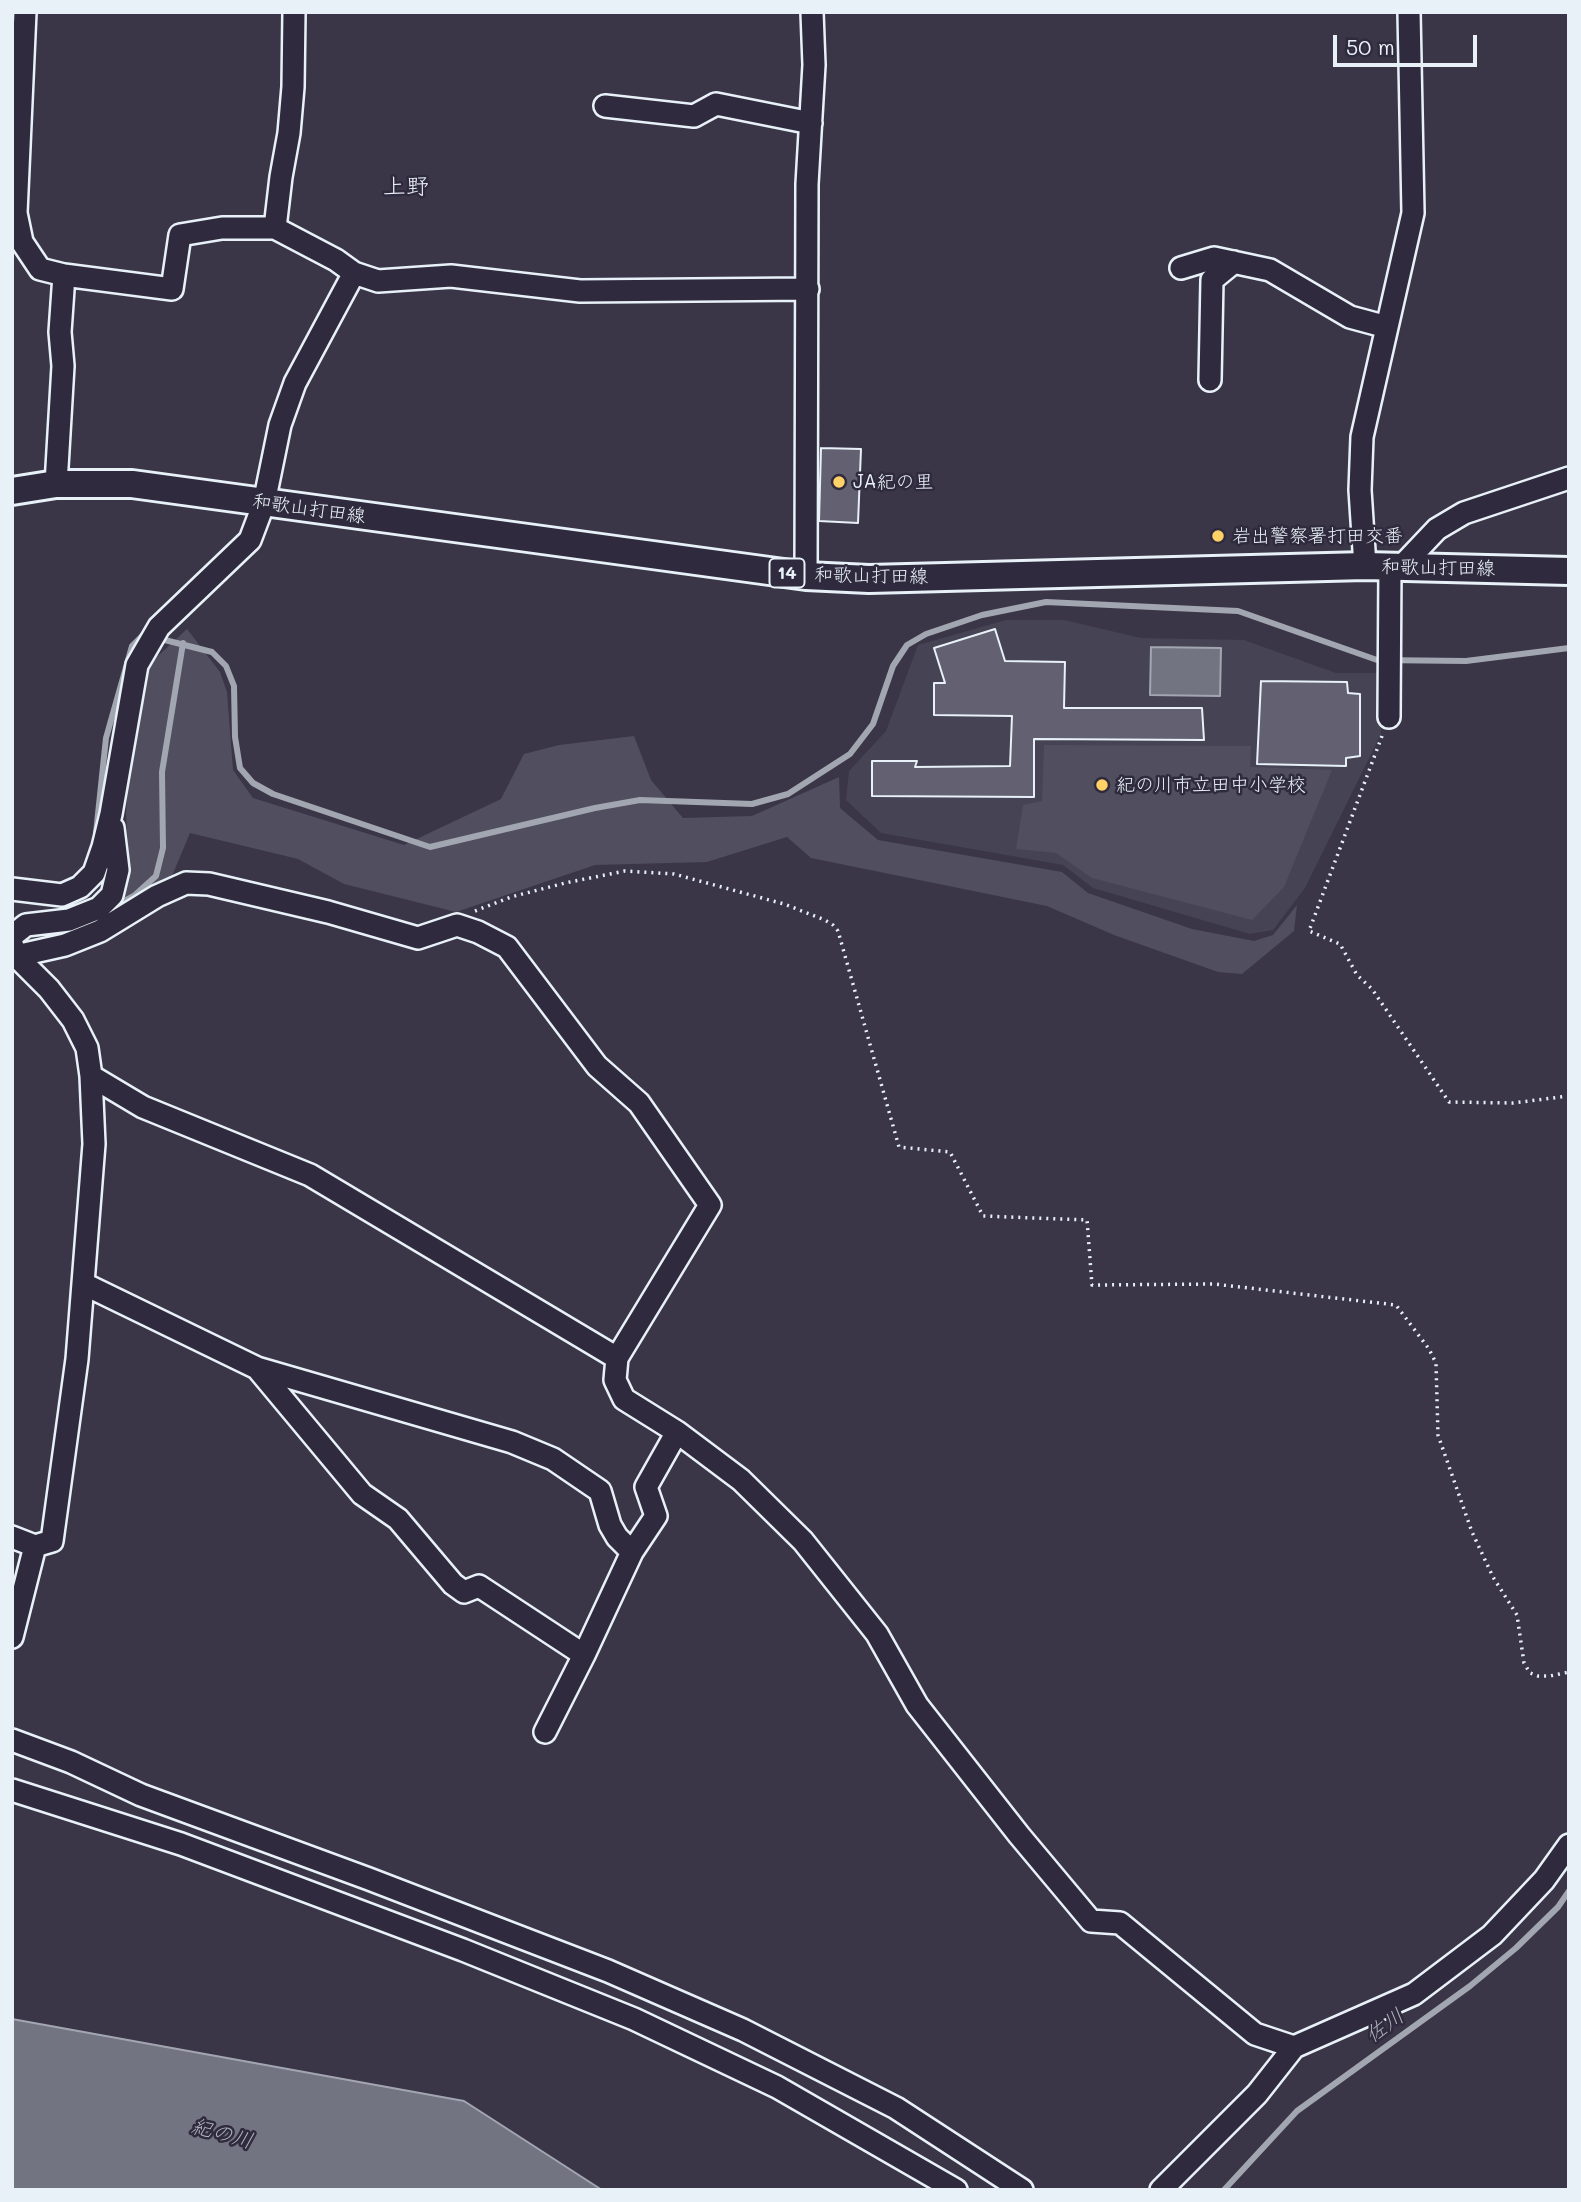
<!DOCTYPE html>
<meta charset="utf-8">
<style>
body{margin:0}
#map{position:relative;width:1581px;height:2202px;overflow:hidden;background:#3a3648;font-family:Mali,sans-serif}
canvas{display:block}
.frame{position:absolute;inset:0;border:14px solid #e8f1f8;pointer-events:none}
.scale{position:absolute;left:1333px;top:35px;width:144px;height:32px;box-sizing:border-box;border:4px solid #e8f1f8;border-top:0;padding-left:9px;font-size:21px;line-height:24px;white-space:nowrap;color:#e8f1f8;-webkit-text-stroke:5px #2f2a3d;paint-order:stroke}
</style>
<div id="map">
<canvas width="1581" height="2202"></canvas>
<div class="frame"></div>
<div class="scale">50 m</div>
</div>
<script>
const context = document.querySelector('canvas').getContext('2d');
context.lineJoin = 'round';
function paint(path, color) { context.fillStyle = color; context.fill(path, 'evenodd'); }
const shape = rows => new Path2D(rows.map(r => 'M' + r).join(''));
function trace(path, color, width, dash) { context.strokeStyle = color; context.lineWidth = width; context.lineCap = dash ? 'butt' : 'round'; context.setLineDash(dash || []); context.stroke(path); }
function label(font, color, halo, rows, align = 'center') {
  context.font = font + ' Mali,"Klee One",sans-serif'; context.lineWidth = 5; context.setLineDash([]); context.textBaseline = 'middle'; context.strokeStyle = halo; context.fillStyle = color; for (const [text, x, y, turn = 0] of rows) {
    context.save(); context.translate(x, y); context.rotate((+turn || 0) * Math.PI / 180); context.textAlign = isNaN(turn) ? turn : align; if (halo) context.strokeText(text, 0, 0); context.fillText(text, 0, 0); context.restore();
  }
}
const built = shape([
 [1006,620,1064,620,1141,638,1244,640,1336,673,1380,673,1381,734,1305,888,1273,930,1250,934,1093,888,1063,865,881,833,846,800,849,771,886,731,918,645]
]);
const green = shape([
 [187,629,220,672,227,692,233,770,253,798,404,845,501,799,524,754,559,745,634,736,651,780,683,818,752,816,839,777,840,808,878,840,1062,872,1088,893,1192,929,1254,941,1273,935,1297,905,1294,931,1242,974,1218,972,1114,935,1047,906,811,858,787,837,707,862,595,865,456,912,344,884,298,859,190,833,172,876,113,917,129,864,126,813,131,740,145,668],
 [1044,745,1251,746,1250,767,1332,770,1284,887,1252,920,1092,878,1056,853,1016,849,1023,805,1042,801]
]);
const water = shape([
 [1151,647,1221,648,1220,696,1150,695,1151,647],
 [12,2019,464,2101,602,2190,12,2190,12,2019]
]);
const stream = shape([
 [157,638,212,652,226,666,234,686,235,737,240,768,253,783,273,794,430,847,595,808,640,800,752,804,788,794,850,754,873,724,893,666,907,645,926,634,982,615,1046,602,1238,611,1377,660,1466,661,1569,648],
 [96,833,106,738,132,646,143,635,146,636],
 [110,909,135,895,156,876,163,848,162,772,183,643],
 [1224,2190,1297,2111,1470,1986,1516,1948,1558,1907,1569,1891]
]);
const building = shape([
 [821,448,861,449,858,523,819,521,821,448],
 [995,629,1005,661,1065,662,1064,708,1202,708,1204,740,1034,739,1034,797,872,796,872,761,917,761,915,767,1010,766,1012,716,934,715,934,683,945,683,934,648,995,629],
 [1261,681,1347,682,1348,693,1360,694,1360,756,1346,758,1346,766,1257,764,1261,681]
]);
const path = shape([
 [1382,736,1309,931,1340,944,1357,975,1372,989,1449,1102,1513,1103,1569,1096],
 [475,911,511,897,565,883,625,871,674,874,784,904,825,920,833,925,838,931,899,1147,950,1152,983,1216,1087,1220,1092,1285,1214,1284,1396,1305,1429,1349,1436,1363,1438,1435,1472,1532,1493,1577,1517,1615,1524,1663,1530,1673,1538,1676,1550,1676,1569,1672]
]);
const minor = shape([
 [25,12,16,213,22,242,40,269,64,275,172,289,180,235,222,228,275,228],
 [294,12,293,87,289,133,281,177,275,228,336,260,354,273,378,281,451,276,580,291,808,289],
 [605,106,694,116,716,104,811,123],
 [1181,268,1214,258,1270,270,1350,317,1387,327],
 [1210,380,1212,280,1234,262],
 [56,484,63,366,60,332,64,275],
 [1365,566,1360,490,1362,437,1413,213,1409,12],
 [1401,567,1437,529,1464,513,1569,478],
 [806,576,807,184,814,65,812,12],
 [1389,717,1390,566],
 [12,889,62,895,80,887,94,873,103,847,111,814,137,665,159,627,250,540,264,503,280,425,295,383,354,273],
 [12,936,26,925,69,920,99,908,112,895,118,870,113,828],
 [16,956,65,945,100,931,157,896,186,883,209,884,328,912,418,938,457,925,478,932,507,947,597,1066,639,1103,710,1205,617,1358,615,1380,624,1399,677,1432,741,1480,803,1541,877,1634,917,1705,1019,1835,1091,1921,1120,1923,1255,2034,1294,2047],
 [91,1076,143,1107,310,1175,617,1358],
 [84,1284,257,1368,512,1442,553,1459,600,1491,610,1525,617,1537,632,1552],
 [257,1368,362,1494,398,1519,453,1584,464,1592,479,1586,584,1655],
 [12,1537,35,1546],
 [12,1637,35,1546,52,1541,77,1359,94,1144,91,1076,87,1048,73,1020,49,989,15,955,13,946],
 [545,1732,584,1655,632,1552,656,1516,646,1487,677,1432],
 [12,1740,71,1762,141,1795,369,1879,608,1971,743,2030,896,2108,1022,2190],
 [12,1790,181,1844,463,1950,634,2019,777,2087,956,2190],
 [1161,2190,1257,2094,1294,2047,1414,1994,1492,1935,1544,1880,1569,1845]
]);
const major = shape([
 [12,491,56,484,132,484,806,576,869,579,1365,566,1569,571]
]);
const markers = [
 [839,482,7,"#ffd166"],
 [1218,536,7,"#ffd166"],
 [1102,785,7,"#ffd166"]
];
const shields = [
 [787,573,35]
];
const shieldNames = [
 ["14",787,573]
];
const poiNames = [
 ["JA紀の里",853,482],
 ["岩出警察署打田交番",1232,536],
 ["紀の川市立田中小学校",1116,785]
];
const streetNames = [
 ["和歌山打田線",309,509,8],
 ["和歌山打田線",1438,568,1],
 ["和歌山打田線",871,576,1]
];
const waterNames = [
 ["佐川",1385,2026,-36],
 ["紀の川",222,2134,15]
];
const quarterNames = [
 ["上野",406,187]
];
paint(built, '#464354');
paint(green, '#504e5f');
paint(water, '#737482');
trace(water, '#a2a6b1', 2);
trace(stream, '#a2a6b1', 6);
paint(building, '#636171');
trace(building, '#e8f1f8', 2);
trace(minor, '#e8f1f8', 26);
trace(major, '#e8f1f8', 32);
trace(path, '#e8f1f8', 3.5, [2, 5]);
trace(minor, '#2f2a3d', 21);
trace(major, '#2f2a3d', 26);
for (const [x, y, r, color] of markers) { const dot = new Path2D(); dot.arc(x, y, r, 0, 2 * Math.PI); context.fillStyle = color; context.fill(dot); trace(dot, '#2f2a3d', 2.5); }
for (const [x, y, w] of shields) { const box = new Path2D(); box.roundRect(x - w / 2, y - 14.5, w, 29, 5); context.fillStyle = '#2f2a3d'; context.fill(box); trace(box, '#e8f1f8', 2); }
label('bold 18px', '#e8f1f8', null, shieldNames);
label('19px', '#e8f1f8', '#2f2a3d', poiNames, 'left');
label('19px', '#e8f1f8', '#2f2a3d', streetNames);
label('italic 21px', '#aeb2bd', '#2f2a3d', waterNames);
label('23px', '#e8f1f8', '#2f2a3d', quarterNames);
</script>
